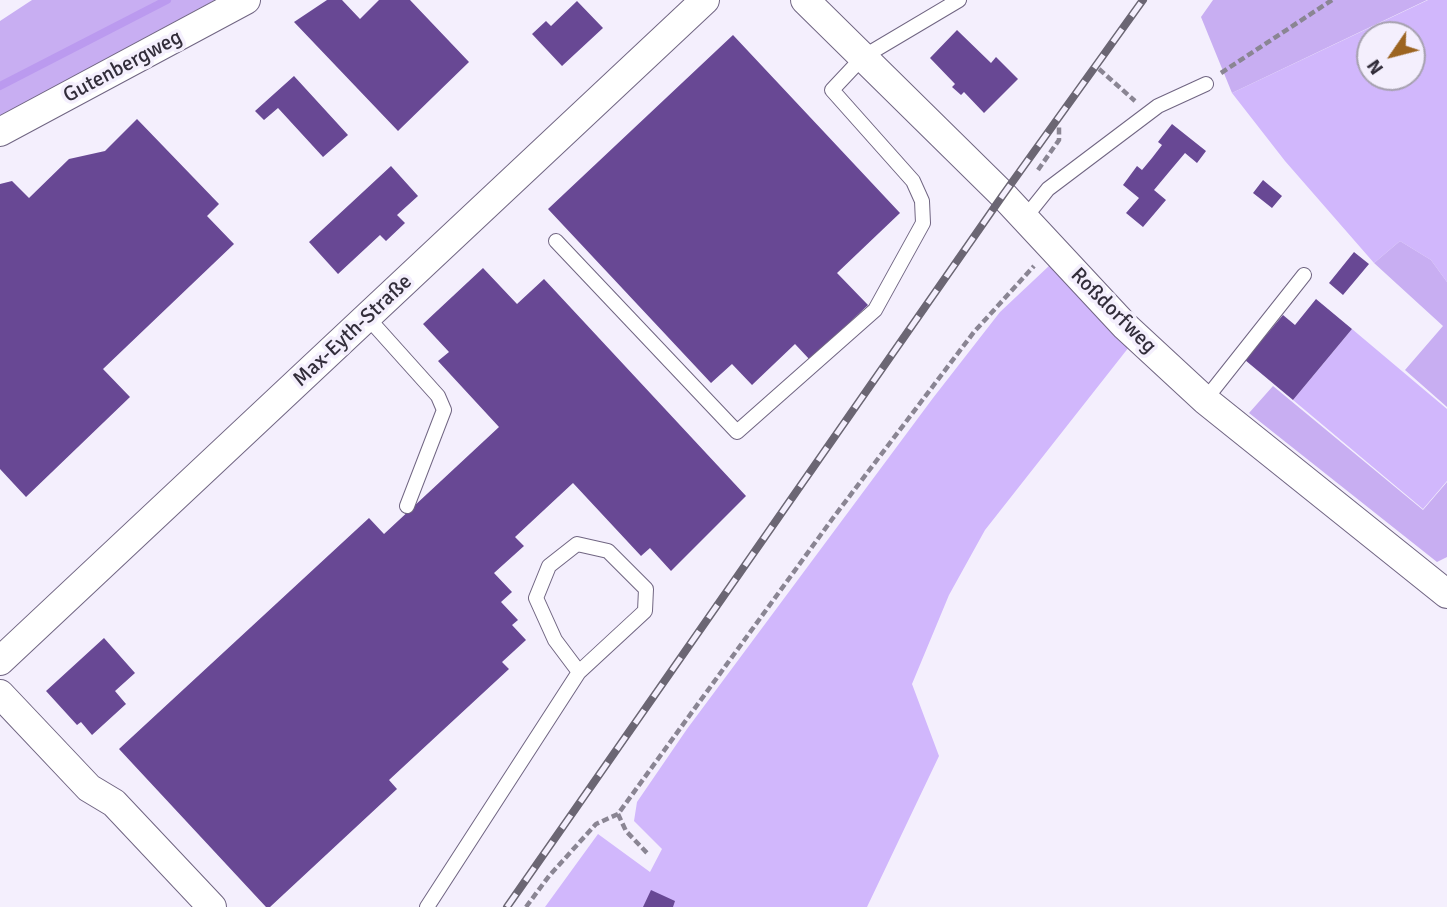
<!DOCTYPE html>
<meta charset="utf-8">
<style>
body{margin:0}
#map{position:relative;width:1447px;height:907px;overflow:hidden;background:#f4effd;font-family:Signika,sans-serif}
canvas{display:block}
.north{position:absolute;left:1356px;top:21px;width:70px;height:70px;box-sizing:border-box;background:#f4effd;border:2px solid #a6a1af;border-radius:50%;rotate:235deg;font-size:19px;font-weight:700;line-height:28px;text-align:center;color:#322d3a}
.north::after{content:'';display:block;margin:auto;width:24px;height:32px;background:#9c6421;clip-path:polygon(50% 0,100% 100%,50% 72%,0 100%)}
</style>
<div id="map">
<canvas width="1447" height="907"></canvas>
<div class="north">N</div>
</div>
<script>
const context = document.querySelector('canvas').getContext('2d');
context.lineJoin = 'round';
function paint(path, color) { context.fillStyle = color; context.fill(path, 'evenodd'); }
const shape = rows => new Path2D(rows.map(r => 'M' + r).join(''));
function trace(path, color, width, dash) { context.strokeStyle = color; context.lineWidth = width; context.lineCap = dash ? 'butt' : 'round'; context.setLineDash(dash || []); context.stroke(path); }
function label(font, color, halo, rows, align = 'center') {
  context.font = font + ' Signika,sans-serif'; context.lineWidth = 7; context.setLineDash([]); context.textBaseline = 'middle'; context.strokeStyle = halo; context.fillStyle = color; for (const [text, x, y, turn = 0] of rows) {
    context.save(); context.translate(x, y); context.rotate((+turn || 0) * Math.PI / 180); context.textAlign = isNaN(turn) ? turn : align; if (halo) context.strokeText(text, 0, 0); context.fillText(text, 0, 0); context.restore();
  }
}
const green = shape([
 [1428,0,1447,0,1447,282,1431,260,1400,241,1374,263,1285,161,1232,93],
 [1370,35,1412,35,1412,77,1370,77],
 [1050,265,1129,347,985,530,949,595,912,684,939,756,867,907,545,907,598,834,650,872,662,849,634,821,637,802,687,729,933,398,1000,312],
 [1352,329,1447,409,1447,481,1423,509,1293,400]
]);
const forest = shape([
 [32,0,215,0,0,116,0,21],
 [1213,0,1439,0,1427,0,1232,93,1201,17],
 [1400,241,1431,260,1447,282,1447,407,1405,370,1443,326,1374,263],
 [1273,386,1423,510,1447,482,1447,557,1437,562,1249,413]
]);
const stream = shape([
 [0,86,167,0]
]);
const building = shape([
 [327,0,342,0,360,19,379,0,410,0,469,62,398,131,294,22],
 [577,1,603,28,562,66,532,34,546,21,551,26],
 [957,30,991,63,996,57,1018,79,984,113,964,92,961,95,952,87,955,84,930,58],
 [733,35,900,213,837,273,868,305,810,360,795,344,752,385,732,364,711,383,548,209],
 [294,76,348,135,323,157,278,108,264,120,255,111],
 [137,119,219,204,207,216,234,244,103,369,130,397,26,497,0,469,0,184,12,181,29,198,69,159,105,151],
 [1172,124,1206,151,1197,163,1185,153,1169,172,1154,190,1166,200,1143,227,1126,213,1139,198,1123,185,1137,166,1142,170,1152,158,1162,145,1158,142],
 [391,166,418,196,397,215,405,223,386,241,380,235,338,274,309,242],
 [1263,180,1282,196,1272,208,1253,193],
 [1354,252,1369,264,1343,295,1329,283],
 [483,268,517,304,544,279,746,496,671,571,650,548,641,556,573,483,515,537,524,546,494,573,512,592,501,602,518,620,512,625,526,640,502,662,509,669,389,780,397,789,270,907,266,907,119,749,369,518,384,534,499,427,438,361,449,352,423,324],
 [1316,299,1352,329,1293,400,1245,360,1283,315,1295,325],
 [104,638,135,673,115,691,126,704,92,735,81,722,77,725,46,691],
 [651,890,675,901,673,907,643,907]
]);
const path = shape([
 [1099,69,1135,101],
 [1221,73,1332,0],
 [1038,170,1059,140,1059,125],
 [618,814,626,831,647,853],
 [526,907,549,876,596,824,618,814,833,518,974,332,1034,266]
]);
const lane = shape([
 [1024,219,1048,189,1158,106,1206,84],
 [556,241,737,432,875,310,923,223,922,201,913,181,832,90,863,57,959,0],
 [368,318,438,396,444,410,407,506],
 [1205,400,1304,275],
 [427,907,579,672,645,611,646,589,608,551,577,544,549,566,536,598,555,640,579,672]
]);
const street = shape([
 [805,0,1003,195,1125,326,1205,400,1447,594],
 [0,132,246,0],
 [0,661,705,0],
 [0,694,89,788,114,803,212,907]
]);
const rail = shape([
 [507,907,1003,195,1143,0]
]);
const streetNames = [
 ["Gutenbergweg",123,67,-28],
 ["Roßdorfweg",1113,311,45],
 ["Max-Eyth-Straße",353,331,-43]
];
paint(green, '#d1b7fc');
paint(forest, '#c8aef2');
trace(stream, '#bb9aef', 8);
paint(building, '#684894');
trace(lane, '#706582', 16);
trace(street, '#706582', 30);
trace(path, '#8a8593', 4.5, [7, 3.5]);
trace(lane, '#fff', 14);
trace(street, '#fff', 28);
trace(rail, '#6b6673', 8);
trace(rail, '#f4effd', 5, [16]);
label('21px', '#322d3a', '#f4effd', streetNames);
</script>
